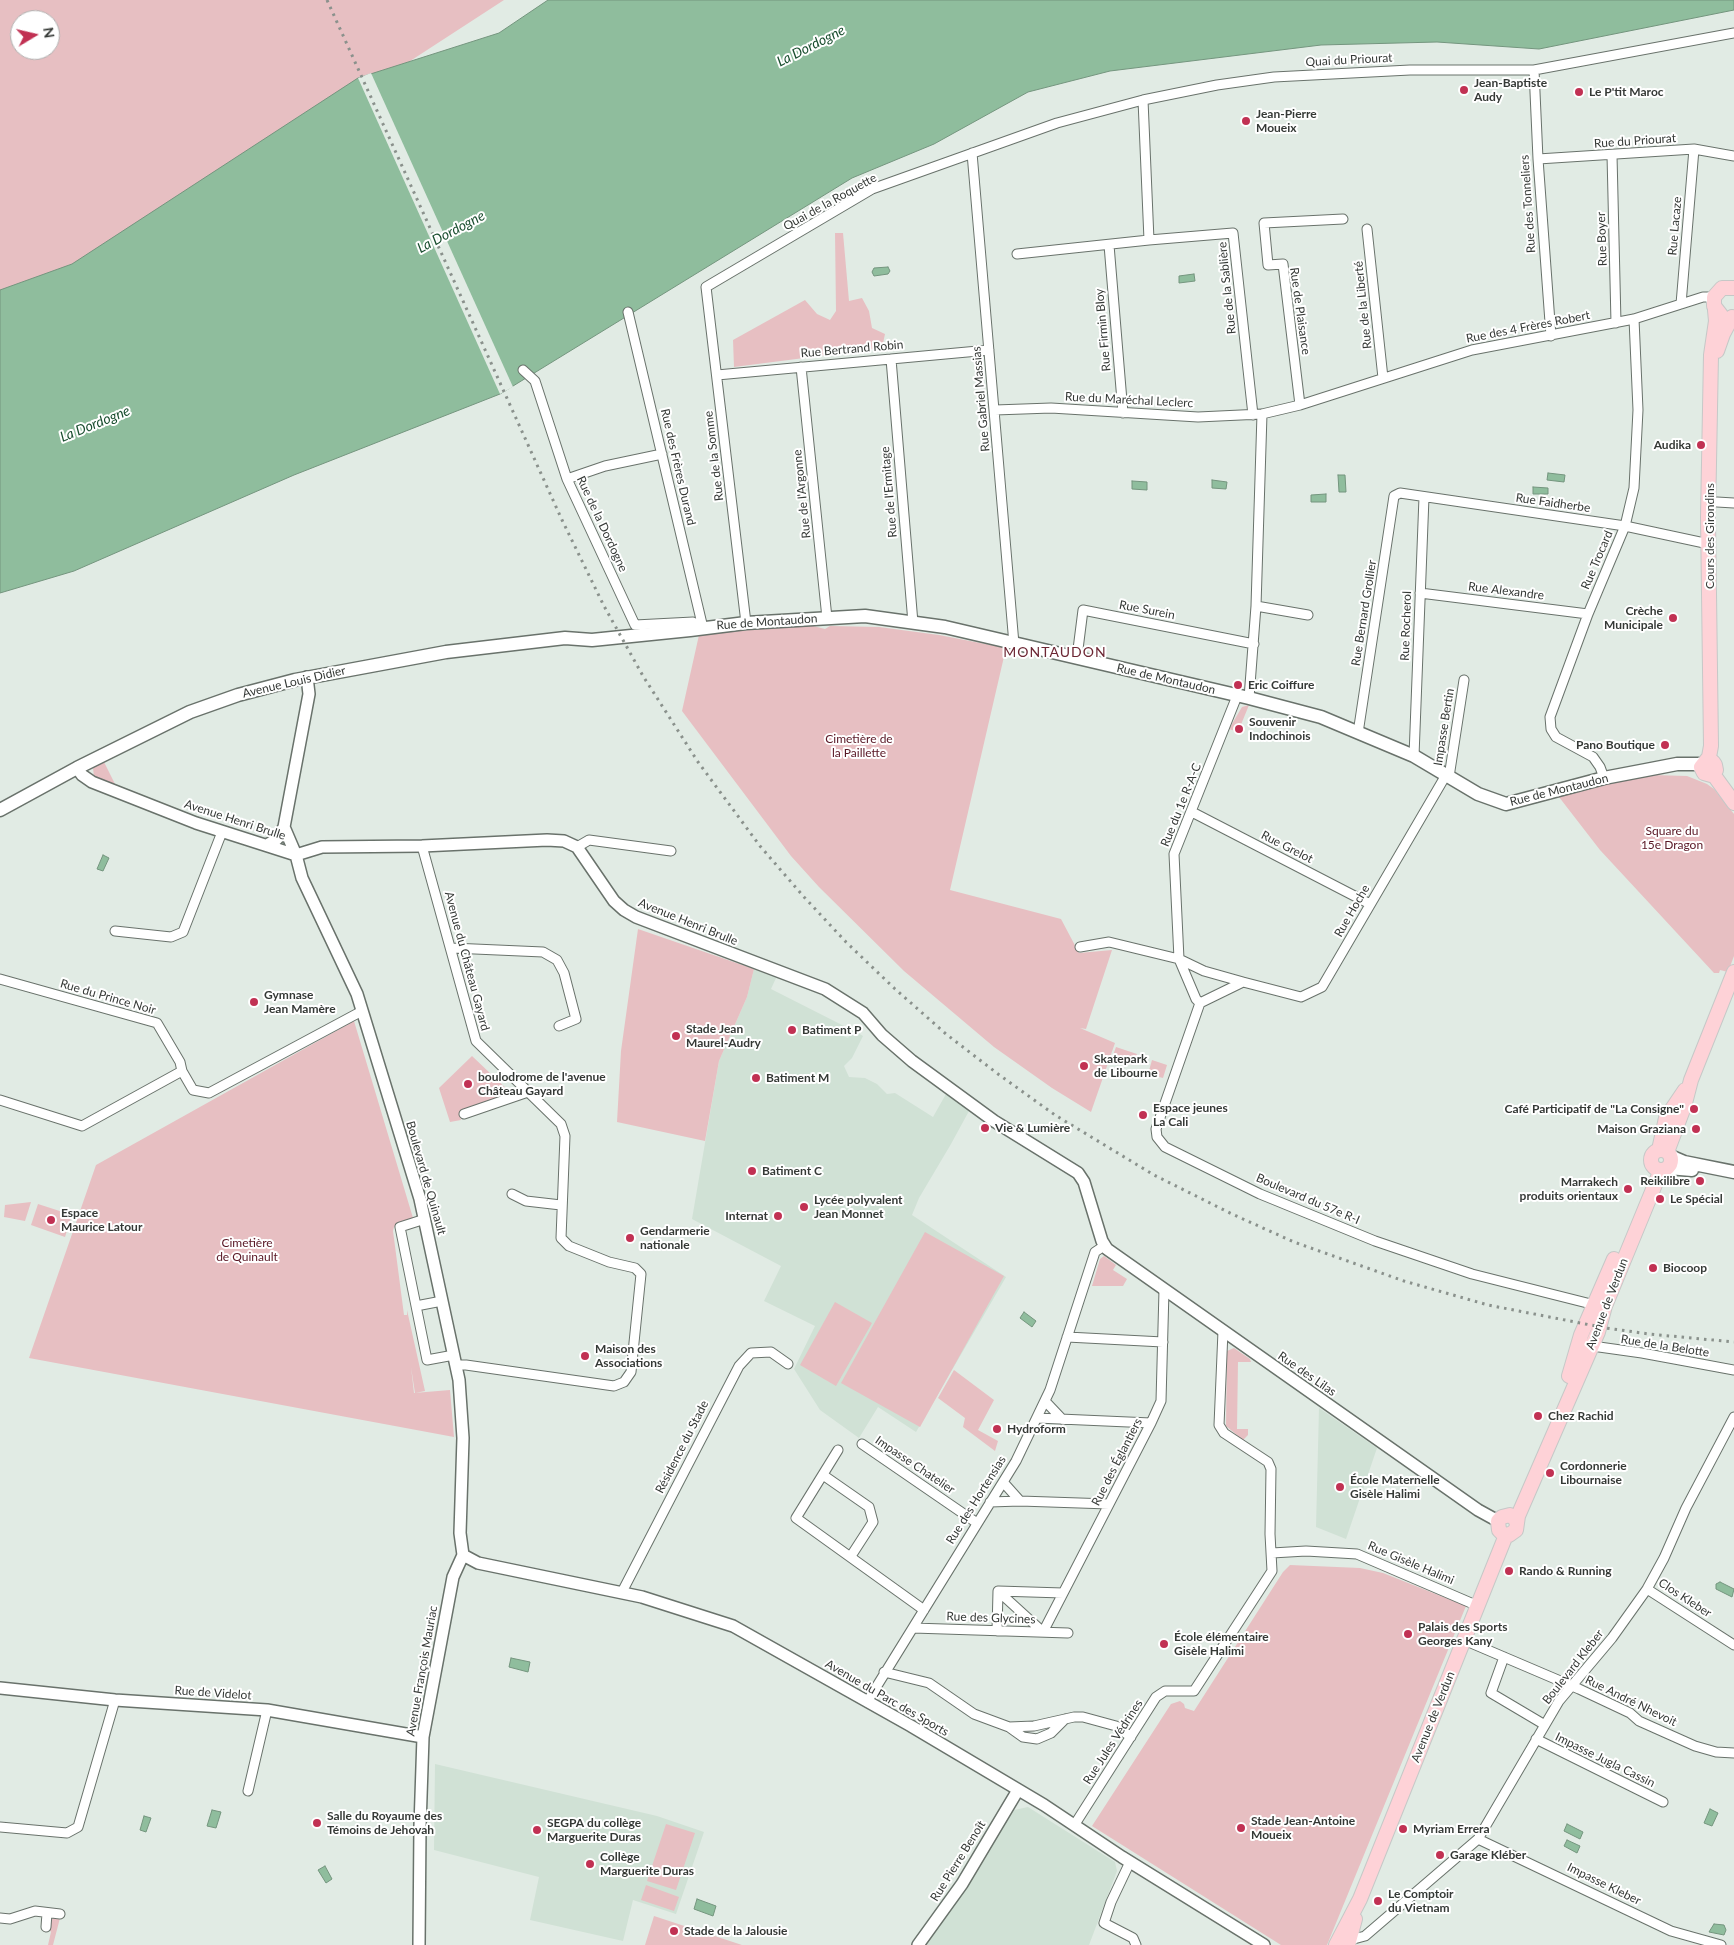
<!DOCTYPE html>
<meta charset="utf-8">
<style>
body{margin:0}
#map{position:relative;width:1734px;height:1945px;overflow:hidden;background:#e1ebe4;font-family:Lato,sans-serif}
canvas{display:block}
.north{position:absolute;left:10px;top:10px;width:50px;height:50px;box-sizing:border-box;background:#fff;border:1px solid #aeb0af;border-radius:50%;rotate:81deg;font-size:14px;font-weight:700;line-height:20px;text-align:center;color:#353936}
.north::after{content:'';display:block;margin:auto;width:18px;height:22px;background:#c13153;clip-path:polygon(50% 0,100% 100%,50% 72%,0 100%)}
</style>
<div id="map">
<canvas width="1734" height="1945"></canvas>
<div class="north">N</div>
</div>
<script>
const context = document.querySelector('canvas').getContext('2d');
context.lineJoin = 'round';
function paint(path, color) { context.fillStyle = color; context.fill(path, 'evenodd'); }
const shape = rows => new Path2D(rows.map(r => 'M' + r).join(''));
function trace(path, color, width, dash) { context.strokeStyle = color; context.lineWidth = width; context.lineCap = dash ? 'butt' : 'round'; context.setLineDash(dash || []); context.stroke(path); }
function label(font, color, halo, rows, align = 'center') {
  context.font = font + ' Lato,sans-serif'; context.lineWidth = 4; context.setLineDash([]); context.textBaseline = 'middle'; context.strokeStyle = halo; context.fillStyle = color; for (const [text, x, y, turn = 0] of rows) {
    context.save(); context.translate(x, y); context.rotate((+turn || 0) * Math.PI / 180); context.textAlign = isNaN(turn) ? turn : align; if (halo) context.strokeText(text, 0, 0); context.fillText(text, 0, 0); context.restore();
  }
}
const built = shape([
 [754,969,776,978,771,989,844,1026,841,1035,848,1038,853,1030,863,1036,852,1058,844,1066,849,1077,865,1078,877,1084,887,1094,895,1093,933,1117,946,1094,969,1111,951,1144,919,1198,912,1215,1006,1277,916,1432,878,1407,859,1438,820,1410,794,1369,815,1326,764,1301,781,1266,692,1219,719,1061,747,997],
 [1319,1408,1377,1448,1346,1539,1316,1527],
 [435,1764,657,1816,704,1832,676,1914,633,1900,623,1941,530,1920,539,1877,434,1850],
 [1028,1807,1115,1862,1117,1871,1089,1945,923,1945,1014,1810]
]);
const green = shape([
 [0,0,504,0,121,249,0,294],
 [20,20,50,20,50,50,20,50],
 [835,233,843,233,849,301,862,298,869,311,872,328,885,334,882,348,734,367,733,340,805,300,817,314,830,320,836,311],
 [813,626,825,629,830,626,879,627,939,635,1006,648,950,890,1061,919,1079,953,1112,950,1086,1029,1080,1028,1115,1043,1091,1112,1052,1088,994,1047,904,971,819,887,791,856,682,711,699,635,779,627],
 [1249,705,1238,732,1229,729,1242,707],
 [104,762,117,788,94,777,93,768],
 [1652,775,1687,776,1707,784,1714,789,1734,814,1734,956,1728,972,1720,970,1719,973,1714,973,1600,850,1559,797,1621,781],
 [638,929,754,969,747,997,719,1061,705,1141,617,1122,621,1051],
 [354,1021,413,1218,399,1222,394,1227,393,1231,404,1315,407,1315,407,1310,425,1391,415,1393,411,1367,414,1393,450,1390,454,1437,29,1358,96,1165],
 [1116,1047,1137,1054,1133,1065,1112,1058],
 [472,1056,512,1094,459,1112,461,1120,450,1122,439,1088],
 [1152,1060,1167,1065,1163,1078,1148,1074],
 [31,1202,25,1221,4,1217,5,1205],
 [38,1204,72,1215,65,1237,31,1225],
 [925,1232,1004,1276,920,1427,841,1383],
 [1104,1256,1116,1265,1113,1270,1127,1279,1123,1286,1092,1286,1100,1259],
 [835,1302,872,1323,836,1386,800,1365],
 [1234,1348,1250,1359,1251,1362,1238,1362,1237,1429,1248,1429,1248,1435,1243,1440,1226,1426,1227,1351],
 [954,1370,994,1400,978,1430,998,1441,995,1451,963,1427,965,1418,938,1398],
 [1290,1565,1360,1568,1383,1573,1466,1606,1327,1945,1281,1945,1092,1826,1171,1704,1180,1701,1184,1704,1185,1708,1194,1711,1283,1572],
 [666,1824,695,1833,676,1890,647,1881],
 [646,1885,679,1897,674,1911,641,1900],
 [654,1916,742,1945,645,1945],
 [54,1917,60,1918,53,1945,48,1945,51,1932,49,1929,49,1923]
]);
const water = shape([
 [548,0,1734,0,1734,10,1539,49,1437,42,1321,45,1110,71,1028,92,934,144,852,178,500,394,294,475,74,571,0,593,0,290,72,264,358,78,499,33,548,0],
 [888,267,890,271,888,274,874,276,872,272,874,268,888,267],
 [1194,274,1195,281,1179,283,1179,276,1194,274],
 [1548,473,1565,475,1564,482,1547,480,1548,473],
 [1338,475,1345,475,1346,492,1339,492,1338,475],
 [1212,480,1227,482,1226,489,1212,488,1212,480],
 [1132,481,1147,482,1147,490,1132,489,1132,481],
 [1533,487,1548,488,1548,494,1533,494,1533,487],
 [1326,494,1326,502,1311,502,1311,495,1326,494],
 [103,855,109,858,103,871,97,869,103,855],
 [1024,1312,1036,1321,1032,1327,1020,1318,1024,1312],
 [1720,1582,1734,1589,1732,1597,1716,1589,1716,1584,1720,1582],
 [511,1658,530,1662,528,1672,509,1667,511,1658],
 [1710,1809,1718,1813,1712,1826,1704,1823,1710,1809],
 [212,1810,221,1812,216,1828,207,1826,212,1810],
 [144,1816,151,1818,146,1832,140,1830,144,1816],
 [1567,1824,1583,1832,1580,1839,1564,1831,1567,1824],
 [1567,1840,1580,1846,1577,1853,1564,1846,1567,1840],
 [325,1866,332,1879,326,1883,318,1870,325,1866],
 [697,1899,716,1906,713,1916,694,1909,697,1899],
 [1714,1924,1724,1925,1726,1930,1724,1935,1709,1932,1714,1924]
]);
const pier = shape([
 [371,73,513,387,500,394,358,78]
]);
const minor = shape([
 [1534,70,1538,159,1551,336],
 [1143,100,1149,240,1233,233,1253,415],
 [972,153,1014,644],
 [1612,155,1616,323],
 [1538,159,1694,149,1734,156],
 [1367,229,1383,378],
 [1109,245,1123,413],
 [1017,254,1149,240],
 [1681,304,1694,149],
 [628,312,703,628],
 [891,359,913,623],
 [801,367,827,618],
 [523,370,535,381,567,479,635,625,693,622,703,628],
 [717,375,989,350],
 [1300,405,1283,264,1268,265,1264,223,1343,219],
 [995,410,1051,408,1198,417,1262,414,1300,405,1472,350,1634,319,1703,297,1714,297],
 [567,479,605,466,662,454],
 [1717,502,1734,503],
 [1420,593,1588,614],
 [1256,606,1308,615],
 [746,623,706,287,872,189,1057,123,1143,100,1217,85,1274,77,1410,70,1534,70,1734,33],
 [1077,657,1083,610,1254,644],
 [1249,698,1256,606,1262,414],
 [1358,733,1394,496,1400,493,1625,526,1709,544],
 [1414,756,1424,497],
 [1449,777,1464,680],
 [1604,778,1600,767,1593,757,1556,737,1551,729,1550,717,1588,614,1625,526,1634,488,1638,410,1634,319],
 [1192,812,1370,904],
 [422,846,476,1041,561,1124,565,1136,561,1238,569,1246,609,1262,635,1268,641,1274,631,1372,624,1382,614,1386,466,1365,456,1365],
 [577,847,589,840,671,851],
 [115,931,171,937,183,932,222,832],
 [1080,947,1109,942,1179,959,1204,971,1243,982,1200,1003,1196,999,1179,959,1174,854,1237,696],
 [452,948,543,952,557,960,564,973,576,1019,559,1026],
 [0,979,157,1023,180,1062,182,1071],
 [1243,982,1301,997,1322,987,1446,775],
 [1200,1003,1156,1129,1157,1137,1165,1147,1260,1194,1375,1241,1472,1274,1595,1305],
 [0,1100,82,1126,182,1071,193,1090,209,1093,362,1011],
 [464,1114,528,1092],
 [512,1194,526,1201,561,1205],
 [425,1219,400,1227,427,1360,454,1355],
 [416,1306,442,1301],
 [1067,1337,1163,1342],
 [1592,1346,1642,1353,1734,1370],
 [1045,1401,1063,1420],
 [1037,1418,1151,1423],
 [862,1444,977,1523],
 [838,1450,796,1518,924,1610],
 [823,1475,869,1507,873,1522,851,1556],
 [1020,1501,1109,1504],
 [990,1502,1020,1501,1003,1482],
 [1272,1553,1306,1551,1357,1554,1478,1606],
 [1647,1589,1734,1645],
 [998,1591,1043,1632,1151,1423,1161,1401,1164,1290],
 [622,1592,739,1366,751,1353,771,1352,788,1364],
 [913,1628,1068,1633],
 [997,1631,998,1591,1063,1593],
 [1464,1640,1579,1689,1630,1713,1639,1721,1695,1746,1716,1752,1734,1753],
 [1504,1657,1491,1693,1545,1725],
 [884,1672,929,1683,974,1714,1009,1727,1034,1726,1074,1717,1083,1717,1116,1726,1131,1737],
 [867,1702,1016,1461,1050,1390,1095,1252,1104,1246],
 [1009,1727,1023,1737,1037,1739,1051,1733,1065,1719],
 [1536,1739,1663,1802],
 [248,1791,267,1710],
 [1075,1824,1156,1697,1165,1691,1194,1691,1272,1571,1270,1534,1271,1469,1268,1462,1224,1433,1219,1425,1223,1331],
 [0,1827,67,1833,78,1827,115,1700],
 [1478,1839,1671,1931,1721,1945],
 [1130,1862,1111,1902,1104,1923,1133,1938,1136,1945],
 [0,1918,10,1919,35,1911,60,1914],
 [46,1927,47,1913],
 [1350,1940,1365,1936,1478,1839,1559,1701,1612,1638,1647,1589,1664,1558,1686,1508,1734,1417]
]);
const tertiary = shape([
 [77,768,82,775,92,782,196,823,296,855,322,847,422,846,547,840,564,841,577,847,614,901,624,910,636,917,825,989,863,1013,882,1035,912,1061,994,1121,1078,1173,1084,1182,1102,1241,1107,1249,1478,1510,1498,1521],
 [284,827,296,855,302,878,357,994,420,1199,459,1380,463,1438,460,1533,463,1555],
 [267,845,277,839,284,827,309,694,307,677],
 [463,1555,478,1563,642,1597,733,1626,911,1726,1044,1805,1122,1857,1264,1945],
 [0,1688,115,1700,267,1710,423,1737],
 [419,1945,420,1826,423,1737,453,1577,463,1555],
 [918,1945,962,1884,1018,1790]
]);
const secondary = shape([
 [0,810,77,768,190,712,238,695,295,680,446,652,565,638,592,640,690,630,746,623,865,616,945,627,1249,698,1321,717,1414,756,1478,794,1506,804,1604,778,1646,770,1677,764,1702,764],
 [1670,1156,1684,1162,1734,1172],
 [1668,1168,1692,1170]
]);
const primary = shape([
 [1721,315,1714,306,1714,297,1722,288,1734,288],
 [1717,351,1723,334,1732,317],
 [1706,761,1713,762,1715,765,1716,770,1711,775,1704,773,1701,767,1709,757,1711,746,1708,517,1711,355,1716,321,1715,310],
 [1713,774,1734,803],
 [1659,1150,1666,1118,1685,1090],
 '1651 1160a10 10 0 1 1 20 0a10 10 0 1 1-20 0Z',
 [1667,1152,1684,1107,1691,1080,1734,972],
 [1569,1376,1581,1335,1614,1259],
 [1517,1521,1510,1515,1502,1517,1498,1521,1499,1530,1503,1534,1509,1535,1516,1530,1518,1516,1598,1332,1605,1306,1661,1170],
 [1336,1945,1360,1899,1506,1535],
 [1348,1945,1355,1919]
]);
const rail = shape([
 [327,0,562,520,604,606,643,676,698,762,760,846,804,897,846,942,894,988,946,1034,998,1074,1055,1115,1154,1175,1232,1214,1294,1242,1404,1281,1488,1305,1606,1328,1649,1334,1734,1342]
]);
const markers = [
 [1464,90,5,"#c13153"],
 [1579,92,5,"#c13153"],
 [1246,121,5,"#c13153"],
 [1701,445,5,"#c13153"],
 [1673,618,5,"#c13153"],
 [1238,685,5,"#c13153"],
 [1239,729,5,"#c13153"],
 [1665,745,5,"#c13153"],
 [254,1002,5,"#c13153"],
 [792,1030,5,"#c13153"],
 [676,1036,5,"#c13153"],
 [1084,1066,5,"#c13153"],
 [756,1078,5,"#c13153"],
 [468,1084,5,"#c13153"],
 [1694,1109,5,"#c13153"],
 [1143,1115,5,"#c13153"],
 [985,1128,5,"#c13153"],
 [1696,1129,5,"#c13153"],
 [752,1171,5,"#c13153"],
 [1700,1181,5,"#c13153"],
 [1628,1189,5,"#c13153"],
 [1660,1199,5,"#c13153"],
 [804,1207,5,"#c13153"],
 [778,1216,5,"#c13153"],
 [51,1220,5,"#c13153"],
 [630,1238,5,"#c13153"],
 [1653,1268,5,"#c13153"],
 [585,1356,5,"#c13153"],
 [1538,1416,5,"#c13153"],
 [997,1429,5,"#c13153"],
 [1550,1473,5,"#c13153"],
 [1340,1487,5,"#c13153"],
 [1509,1571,5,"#c13153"],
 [1408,1634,5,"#c13153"],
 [1164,1644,5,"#c13153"],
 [317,1823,5,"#c13153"],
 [1241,1828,5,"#c13153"],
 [1403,1829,5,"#c13153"],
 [537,1830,5,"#c13153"],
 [1440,1855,5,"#c13153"],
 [590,1864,5,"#c13153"],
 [1378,1901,5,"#c13153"],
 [674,1931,5,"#c13153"]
];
const streetNames = [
 ["Quai du Priourat",1349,60,-3],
 ["Rue du Priourat",1635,141,-4],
 ["Quai de la Roquette",830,202,-29],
 ["Rue des Tonneliers",1528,204,-94],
 ["Rue Lacaze",1675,226,-85],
 ["Rue Boyer",1602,239,-92],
 ["Rue de la Sablière",1227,288,-96],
 ["Rue de la Liberté",1363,305,-96],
 ["Rue de Plaisance",1300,311,82],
 ["Rue des 4 Frères Robert",1528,327,-11],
 ["Rue Firmin Bloy",1103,330,-95],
 ["Rue Bertrand Robin",852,349,-5],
 ["Rue Gabriel Massias",981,399,-95],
 ["Rue du Maréchal Leclerc",1129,400,3],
 ["Rue de la Somme",714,456,-97],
 ["Rue des Frères Durand",678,467,77],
 ["Rue de l'Ermitage",889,492,-95],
 ["Rue de l'Argonne",802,494,-96],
 ["Rue Faidherbe",1553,503,8],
 ["Rue de la Dordogne",602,524,65],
 ["Cours des Girondins",1710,536,-90],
 ["Rue Trocard",1597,560,-67],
 ["Rue Alexandre",1506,591,7],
 ["Rue Surein",1147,610,11],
 ["Rue Bernard Grollier",1364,613,-81],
 ["Rue de Montaudon",767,622,-4],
 ["Rue Rocherol",1406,626,-88],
 ["Rue de Montaudon",1166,679,13],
 ["Avenue Louis Didier",294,682,-13],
 ["Impasse Bertin",1444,727,-81],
 ["Rue de Montaudon",1559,790,-14],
 ["Rue du 1e R-A-C",1181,805,-68],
 ["Avenue Henri Brulle",235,820,18],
 ["Rue Grelot",1287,847,27],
 ["Rue Hoche",1352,911,-60],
 ["Avenue Henri Brulle",688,922,22],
 ["Avenue du Château Gayard",467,961,75],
 ["Rue du Prince Noir",108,997,16],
 ["Boulevard de Quinault",426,1178,74],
 ["Boulevard du 57e R-I",1308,1199,23],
 ["Avenue de Verdun",1607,1304,-69],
 ["Rue de la Belotte",1665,1346,9],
 ["Rue des Lilas",1307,1374,35],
 ["Résidence du Stade",682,1447,-63],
 ["Rue des Églantiers",1117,1462,-63],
 ["Impasse Chatelier",915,1465,34],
 ["Rue des Hortensias",976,1500,-58],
 ["Rue Gisèle Halimi",1411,1563,23],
 ["Clos Kleber",1685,1598,33],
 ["Rue des Glycines",991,1618,2],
 ["Boulevard Kleber",1573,1667,-52],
 ["Avenue François Mauriac",422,1671,-80],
 ["Rue de Videlot",213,1693,4],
 ["Avenue du Parc des Sports",887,1698,30],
 ["Rue André Nhevoit",1631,1701,26],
 ["Avenue de Verdun",1433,1717,-68],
 ["Rue Jules Védrines",1113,1742,-57],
 ["Impasse Jugla Cassin",1605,1760,26],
 ["Rue Pierre Benoît",958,1861,-58],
 ["Impasse Kleber",1604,1884,26]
];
const poiNames = [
 ["Jean-Baptiste",1474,83],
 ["Audy",1474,97],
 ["Le P'tit Maroc",1589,92],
 ["Jean-Pierre",1256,114],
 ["Moueix",1256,128],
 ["Audika",1691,445,"right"],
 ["Crèche",1663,611,"right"],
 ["Municipale",1663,625,"right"],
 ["Eric Coiffure",1248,685],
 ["Souvenir",1249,722],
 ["Indochinois",1249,736],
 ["Pano Boutique",1655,745,"right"],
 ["Gymnase",264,995],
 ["Jean Mamère",264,1009],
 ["Stade Jean",686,1029],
 ["Maurel-Audry",686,1043],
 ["Batiment P",802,1030],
 ["Skatepark",1094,1059],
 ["de Libourne",1094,1073],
 ["boulodrome de l'avenue",478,1077],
 ["Château Gayard",478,1091],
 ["Batiment M",766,1078],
 ["Espace jeunes",1153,1108],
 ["La Cali",1153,1122],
 ["Café Participatif de \"La Consigne\"",1684,1109,"right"],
 ["Vie & Lumière",995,1128],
 ["Maison Graziana",1686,1129,"right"],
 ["Batiment C",762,1171],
 ["Reikilibre",1690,1181,"right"],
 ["Marrakech",1618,1182,"right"],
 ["produits orientaux",1618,1196,"right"],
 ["Le Spécial",1670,1199],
 ["Lycée polyvalent",814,1200],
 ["Jean Monnet",814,1214],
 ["Espace",61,1213],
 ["Maurice Latour",61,1227],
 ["Internat",768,1216,"right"],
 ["Gendarmerie",640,1231],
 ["nationale",640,1245],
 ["Biocoop",1663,1268],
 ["Maison des",595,1349],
 ["Associations",595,1363],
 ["Chez Rachid",1548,1416],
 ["Hydroform",1007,1429],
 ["Cordonnerie",1560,1466],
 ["Libournaise",1560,1480],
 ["École Maternelle",1350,1480],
 ["Gisèle Halimi",1350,1494],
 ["Rando & Running",1519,1571],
 ["Palais des Sports",1418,1627],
 ["Georges Kany",1418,1641],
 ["École élémentaire",1174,1637],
 ["Gisèle Halimi",1174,1651],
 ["Salle du Royaume des",327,1816],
 ["Témoins de Jehovah",327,1830],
 ["Stade Jean-Antoine",1251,1821],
 ["Moueix",1251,1835],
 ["SEGPA du collège",547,1823],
 ["Marguerite Duras",547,1837],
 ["Myriam Errera",1413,1829],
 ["Garage Kléber",1450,1855],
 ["Collège",600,1857],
 ["Marguerite Duras",600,1871],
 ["Le Comptoir",1388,1894],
 ["du Vietnam",1388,1908],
 ["Stade de la Jalousie",684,1931]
];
const parkNames = [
 ["Cimetière de",859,739],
 ["la Paillette",859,753],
 ["Square du",1672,831],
 ["15e Dragon",1672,845],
 ["Cimetière",247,1243],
 ["de Quinault",247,1257]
];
const waterNames = [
 ["La Dordogne",811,46,-27],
 ["La Dordogne",451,232,-28],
 ["La Dordogne",95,424,-22]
];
const neighbourhoodNames = [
 ["MONTAUDON",1055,652]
];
paint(built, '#d0e1d5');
paint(green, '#e7bfc2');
paint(water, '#8fbd9d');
trace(water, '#74957e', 1);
paint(pier, '#e1ebe4');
trace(minor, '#69726b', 11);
trace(tertiary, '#69726b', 14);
trace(secondary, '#69726b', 15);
trace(primary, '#c6c8c7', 16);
trace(minor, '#fff', 9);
trace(tertiary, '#fff', 11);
trace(secondary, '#fff', 12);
trace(primary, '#fed2d7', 14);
trace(rail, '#8a918c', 3, [2.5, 5]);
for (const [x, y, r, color] of markers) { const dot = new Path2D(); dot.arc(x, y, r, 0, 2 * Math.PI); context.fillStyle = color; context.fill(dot); trace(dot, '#fff', 2); }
label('12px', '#353936', '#fff', streetNames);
label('bold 12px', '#353936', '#fff', poiNames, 'left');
label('12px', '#581624', '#fff', parkNames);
label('italic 14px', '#184d2e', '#fff', waterNames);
context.letterSpacing = '1px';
label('14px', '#6c2633', '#fff', neighbourhoodNames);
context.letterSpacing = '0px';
</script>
